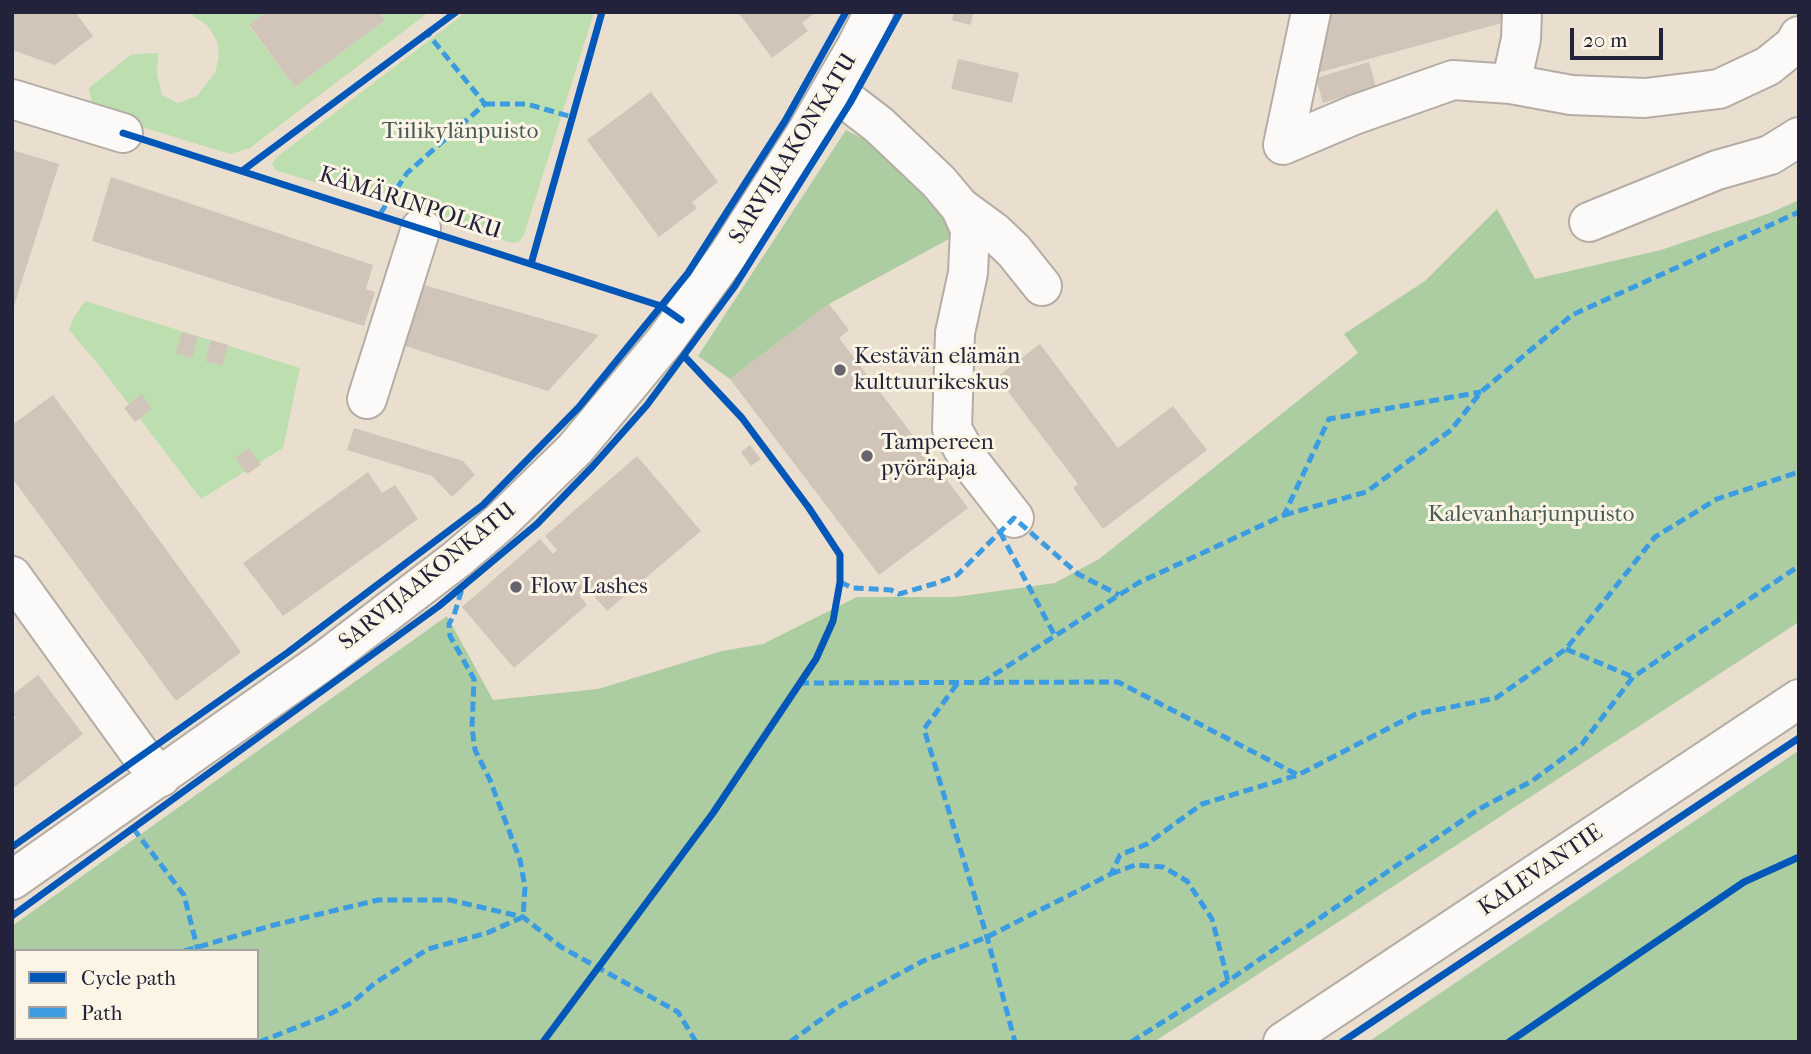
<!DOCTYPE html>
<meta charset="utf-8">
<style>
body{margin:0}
#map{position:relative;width:1811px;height:1054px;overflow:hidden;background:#eadfcf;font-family:"IM FELL French Canon",serif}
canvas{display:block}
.frame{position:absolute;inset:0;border:14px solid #22223b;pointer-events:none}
.legend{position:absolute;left:14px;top:949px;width:245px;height:91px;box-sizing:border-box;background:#fcf5e5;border:2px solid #a5a1a1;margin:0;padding:9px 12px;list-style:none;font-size:21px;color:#22223b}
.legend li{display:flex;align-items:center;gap:14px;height:35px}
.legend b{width:35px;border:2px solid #a5a1a1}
.scale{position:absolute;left:1570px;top:28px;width:93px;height:32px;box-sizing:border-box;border:4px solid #22223b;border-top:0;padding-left:9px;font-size:21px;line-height:24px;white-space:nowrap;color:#22223b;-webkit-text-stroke:5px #fcf5e5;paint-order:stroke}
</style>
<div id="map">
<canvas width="1811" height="1054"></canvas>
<div class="frame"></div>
<ul class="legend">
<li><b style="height:9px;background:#0057b8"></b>Cycle path</li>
<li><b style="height:9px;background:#3c9ce2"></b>Path</li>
</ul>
<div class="scale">20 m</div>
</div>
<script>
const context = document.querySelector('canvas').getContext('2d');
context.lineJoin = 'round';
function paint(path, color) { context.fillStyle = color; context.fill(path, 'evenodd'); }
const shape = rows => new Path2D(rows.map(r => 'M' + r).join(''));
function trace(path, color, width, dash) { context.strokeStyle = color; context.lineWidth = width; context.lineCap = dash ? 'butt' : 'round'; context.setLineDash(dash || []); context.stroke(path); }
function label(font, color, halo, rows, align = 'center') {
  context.font = font + ' "IM FELL French Canon",serif'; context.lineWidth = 6; context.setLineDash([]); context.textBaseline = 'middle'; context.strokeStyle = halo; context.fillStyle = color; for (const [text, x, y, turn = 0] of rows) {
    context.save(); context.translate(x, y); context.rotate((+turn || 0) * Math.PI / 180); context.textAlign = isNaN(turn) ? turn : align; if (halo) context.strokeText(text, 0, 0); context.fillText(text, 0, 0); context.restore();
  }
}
const green = shape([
 [193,12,266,12,249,26,295,87,385,20,379,12,429,12,250,148,230,154,90,111,92,104,89,88,132,54,158,53,157,75,162,95,178,103,197,96,215,73,219,56,217,41,207,25,193,16],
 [466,12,594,12,524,235,519,242,512,243,275,170,272,164,277,157],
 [85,301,300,368,283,448,201,499,98,364,69,330,74,317]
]);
const forest = shape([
 [846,130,916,166,960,233,829,304,730,379,698,356],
 [1799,200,1799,622,1154,1042,21,1042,21,1038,257,1038,257,951,16,951,16,984,12,926,447,616,493,700,598,689,722,651,763,644,857,597,955,597,1055,583,1099,559,1358,353,1344,334,1425,281,1497,209,1535,279,1661,250,1770,213],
 [1799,751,1799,1042,1368,1042,1792,755]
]);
const building = shape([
 [12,12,75,12,93,36,55,65,12,50],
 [266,12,379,12,385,20,295,87,249,25],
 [738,12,816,12,802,23,808,31,772,58],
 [954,12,974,12,970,25,952,20],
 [1331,12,1508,12,1509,21,1317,73],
 [958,59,1019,73,1012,103,951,89],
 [1369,62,1376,87,1323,103,1316,78],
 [651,92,718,182,692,202,697,208,659,237,587,140],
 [12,150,59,164,13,309,12,309],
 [111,177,373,265,366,289,375,292,364,326,92,241],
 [424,285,599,335,548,391,405,346],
 [829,304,849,330,839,338,968,508,879,575,730,379],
 [182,332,198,337,192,358,176,353],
 [211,340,228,345,222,366,205,361],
 [1040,344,1118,448,1173,406,1207,450,1103,529,1073,488,1078,484,997,377],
 [142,394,152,409,135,422,124,408],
 [53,395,241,652,176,701,12,478,12,425],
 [354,428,463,461,475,475,452,497,432,476,347,450],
 [750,445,761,459,751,466,741,452],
 [249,448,261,465,247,474,235,458],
 [637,456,701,531,607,611,588,589,580,596,587,605,514,668,462,607,540,539,553,554,557,550,545,536],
 [368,472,382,493,395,485,418,519,283,616,243,563],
 [38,675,83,734,12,789,12,720,16,718,12,714,12,695]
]);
const minor = shape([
 [1311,12,1283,145,1354,115,1453,80,1511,84],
 [1522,12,1521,39,1511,84,1571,95,1645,98,1719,89,1768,66,1794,45,1799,36],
 [832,89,879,125,939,182,960,207,970,229,968,273,955,333,952,429,971,463,1014,518],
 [12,99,123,133],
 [960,207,994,232,1014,251,1042,286],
 [1589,222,1717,170,1770,155,1799,137],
 [367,399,421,228],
 [12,576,141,755,161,777],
 [12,880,325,660,457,559,499,523,575,449,665,341,728,255,806,133,856,47,874,12]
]);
const major = shape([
 [1283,1042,1799,699]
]);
const quiet = shape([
 [485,104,527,104,572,117],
 [380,214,407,173,485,104,428,34],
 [1284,515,1366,492,1451,430,1481,392,1572,315,1799,212],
 [1000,532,1055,636],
 [840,582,853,588,891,590,899,594,937,583,957,575,1014,518,1078,574,1119,595],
 [1566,649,1633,677],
 [799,683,1118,682,1298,775],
 [981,683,1138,583,1284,515,1329,419,1481,392],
 [957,684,924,729,987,937,1015,1042],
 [133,828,184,895,198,951],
 [1111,874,1135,865,1163,867,1187,881,1212,919,1228,981],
 [184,951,274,925,378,900,450,900,523,917,561,947,678,1012,696,1042],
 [12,987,16,989],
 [162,1038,169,1042],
 [59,1042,61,1038],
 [213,1042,213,1038],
 [259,1042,326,1016,353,1002,375,983,428,949,487,933,523,917,525,887,520,860,490,780,475,750,472,728,474,679,450,636,449,624,454,615,462,589],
 [790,1042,838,1007,923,961,987,937,1111,874,1120,855,1147,844,1202,804,1298,775,1416,714,1496,698,1566,649,1655,537,1717,499,1799,472],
 [1131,1042,1228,981,1479,809,1532,781,1582,744,1633,677,1799,566]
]);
const cycleway = shape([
 [123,133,661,306,681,320],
 [242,171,456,12],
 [531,264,602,12],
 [12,847,287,653,483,505,579,407,688,273,785,121,846,12],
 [12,916,439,606,537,524,593,466,647,405,735,286,850,103,900,12],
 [543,1042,713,813,816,659,833,621,840,582,840,555,809,508,742,418,685,357],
 [1342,1042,1799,738],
 [1509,1042,1744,882,1799,857]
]);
const markers = [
 [840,370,7,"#68646f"],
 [867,456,7,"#68646f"],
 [516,587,7,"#68646f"]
];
const parkNames = [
 ["Tiilikylänpuisto",460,132],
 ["Kalevanharjunpuisto",1531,515]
];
const streetNames = [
 ["SARVIJAAKONKATU",794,149,-58],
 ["KÄMÄRINPOLKU",410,204,18],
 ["SARVIJAAKONKATU",428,577,-39],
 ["KALEVANTIE",1541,871,-34]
];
const poiNames = [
 ["Kestävän elämän",854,357],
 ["kulttuurikeskus",854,383],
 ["Tampereen",881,443],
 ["pyöräpaja",881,469],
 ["Flow Lashes",530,587]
];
paint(green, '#bddeaf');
paint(forest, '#accca2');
paint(building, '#d1c4b8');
trace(minor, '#b4ada6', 42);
trace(major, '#b4ada6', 42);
trace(minor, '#fcfaf8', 38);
trace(major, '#fcfaf8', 38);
trace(quiet, '#3c9ce2', 5, [10, 5]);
trace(cycleway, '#0057b8', 7);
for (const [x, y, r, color] of markers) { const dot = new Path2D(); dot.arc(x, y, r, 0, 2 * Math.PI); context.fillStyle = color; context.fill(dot); trace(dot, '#fcf5e5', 2.5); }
label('23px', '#465a56', '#fcf5e5', parkNames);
label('23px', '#22223b', '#fcf5e5', streetNames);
label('23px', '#22223b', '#fcf5e5', poiNames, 'left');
</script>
